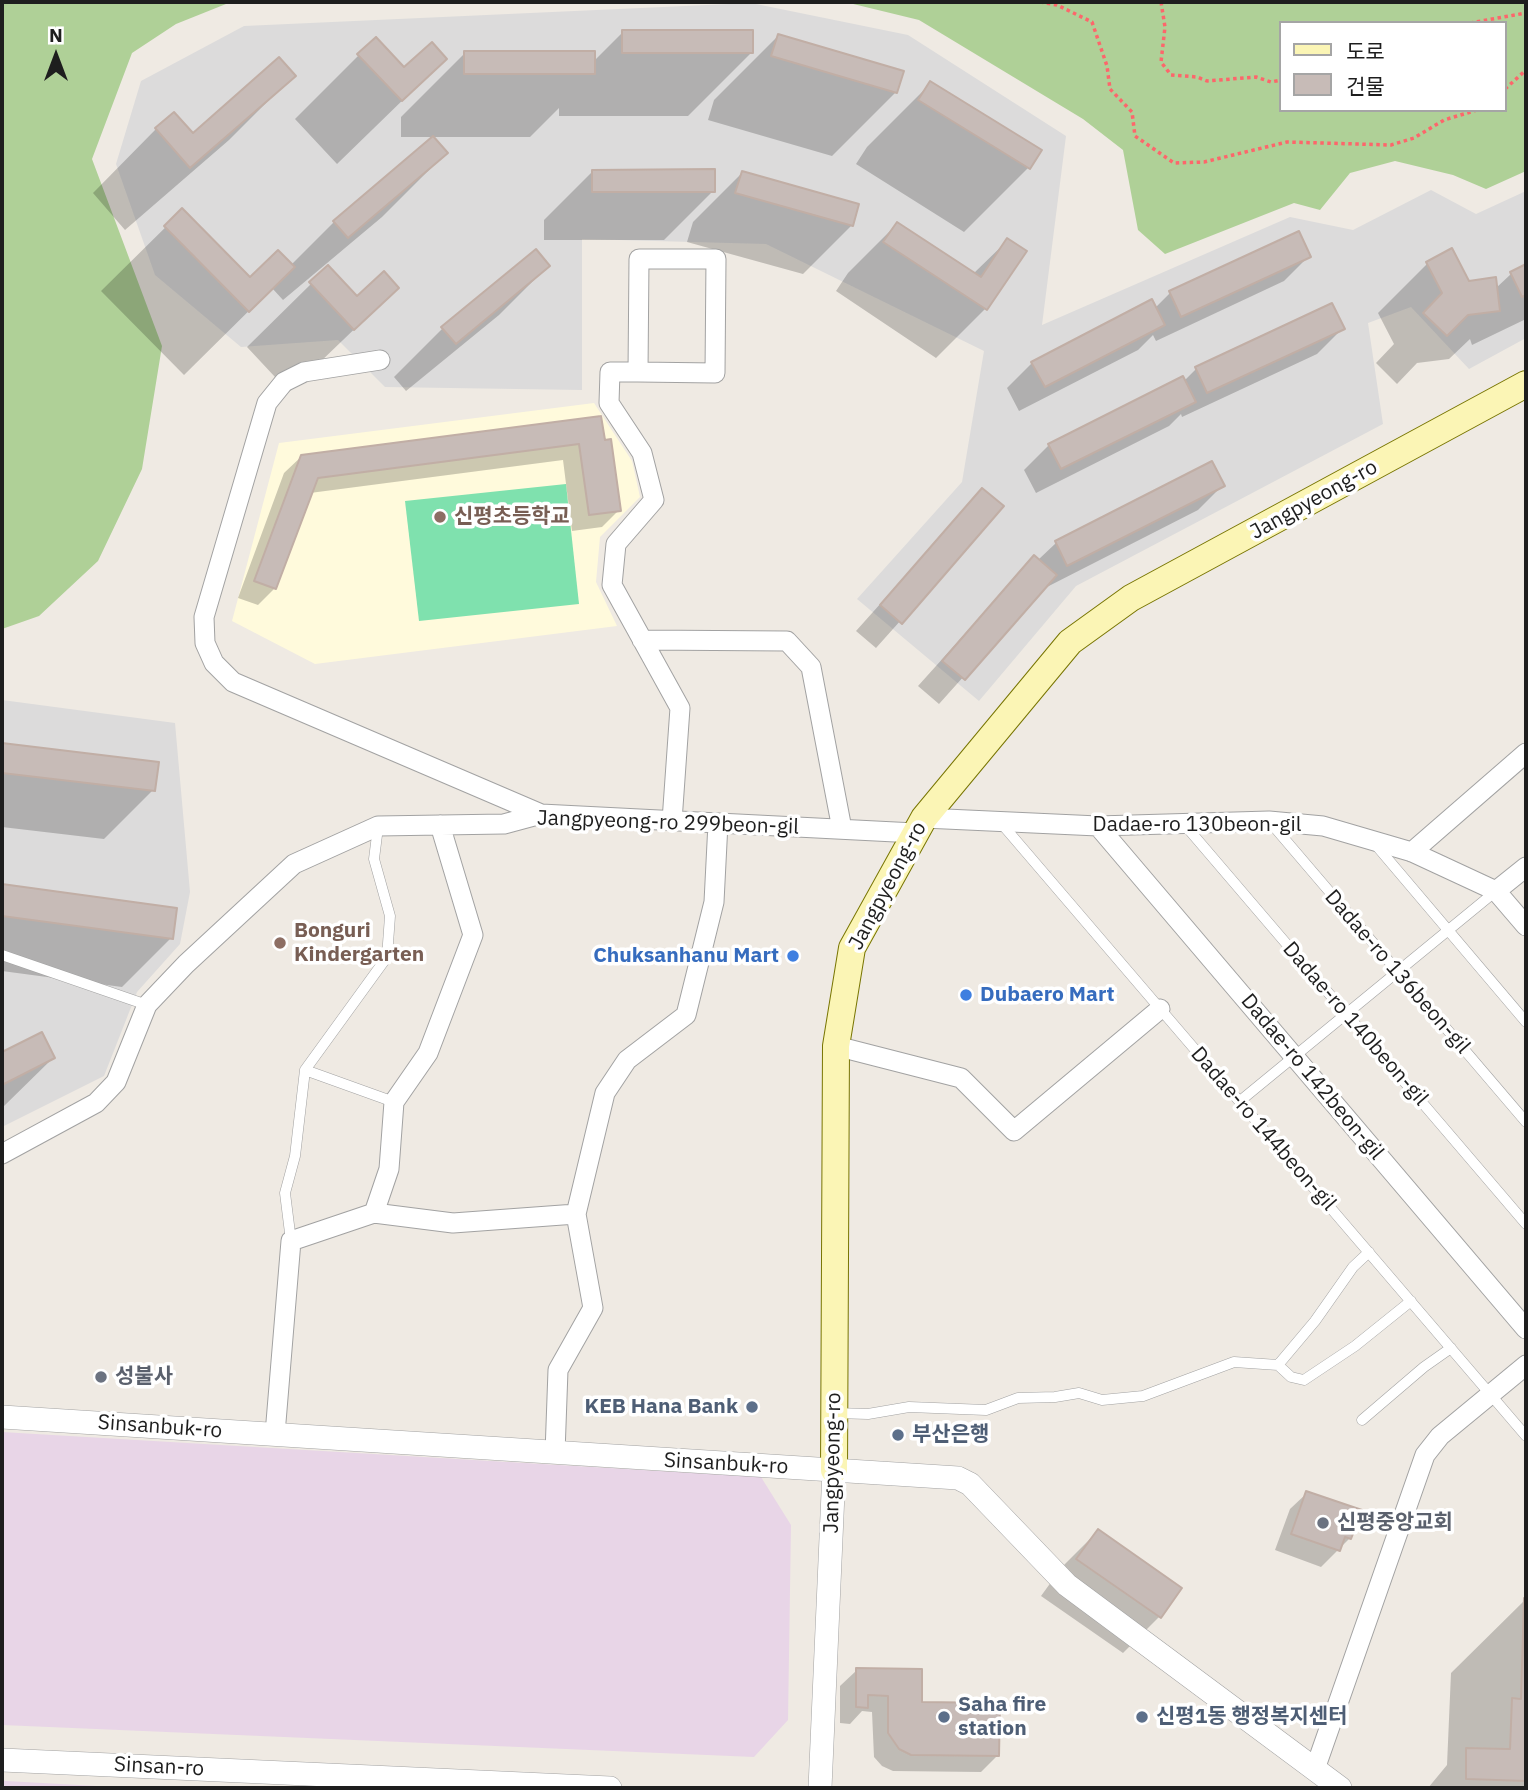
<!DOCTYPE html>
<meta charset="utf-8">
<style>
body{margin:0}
#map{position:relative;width:1528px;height:1790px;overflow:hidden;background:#efeae3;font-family:"IBM Plex Sans","Noto Sans KR",sans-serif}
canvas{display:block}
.frame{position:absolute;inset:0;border:4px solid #1e1e1e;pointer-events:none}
.legend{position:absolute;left:1279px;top:21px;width:228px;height:91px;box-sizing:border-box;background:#fff;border:2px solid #a5a5a5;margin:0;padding:9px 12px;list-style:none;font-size:21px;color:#1e1e1e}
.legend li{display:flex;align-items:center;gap:14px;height:35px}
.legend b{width:35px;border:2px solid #a5a5a5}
.north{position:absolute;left:21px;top:21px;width:70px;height:70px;-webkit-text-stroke:5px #fff;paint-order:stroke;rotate:0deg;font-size:19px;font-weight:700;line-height:28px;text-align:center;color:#1e1e1e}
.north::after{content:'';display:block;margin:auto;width:24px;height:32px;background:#1e1e1e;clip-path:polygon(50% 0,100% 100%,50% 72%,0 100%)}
</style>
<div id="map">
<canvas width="1528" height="1790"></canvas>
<div class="frame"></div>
<ul class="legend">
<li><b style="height:9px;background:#fbf5b5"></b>도로</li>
<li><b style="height:19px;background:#c7bbb7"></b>건물</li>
</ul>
<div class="north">N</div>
</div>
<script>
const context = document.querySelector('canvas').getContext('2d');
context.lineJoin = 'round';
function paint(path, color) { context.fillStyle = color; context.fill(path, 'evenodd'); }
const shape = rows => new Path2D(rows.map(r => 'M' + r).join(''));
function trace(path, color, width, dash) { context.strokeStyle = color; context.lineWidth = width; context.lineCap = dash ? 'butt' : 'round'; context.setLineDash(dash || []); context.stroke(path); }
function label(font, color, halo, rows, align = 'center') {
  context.font = font + ' "IBM Plex Sans","Noto Sans KR",sans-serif'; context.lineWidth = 7; context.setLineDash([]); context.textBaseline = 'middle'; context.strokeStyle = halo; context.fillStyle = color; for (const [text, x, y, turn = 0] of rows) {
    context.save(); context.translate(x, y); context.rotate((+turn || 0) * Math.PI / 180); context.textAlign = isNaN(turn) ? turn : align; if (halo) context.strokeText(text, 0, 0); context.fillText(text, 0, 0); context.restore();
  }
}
const residential = shape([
 [751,3,908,35,1066,136,1042,325,1290,217,1353,230,1431,190,1476,214,1526,191,1526,338,1469,369,1411,307,1368,323,1383,424,1076,586,979,701,857,599,962,482,984,351,766,244,582,239,582,390,385,387,338,340,241,347,155,275,116,164,141,81,244,26],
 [2,700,175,723,190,892,180,944,137,992,104,1076,2,1127]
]);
const industrial = shape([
 [2,1432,761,1477,791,1525,788,1720,754,1757,2,1725],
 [2,1780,6,1781,133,1788,2,1788]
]);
const education = shape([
 [594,403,632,461,640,497,600,537,596,582,617,626,315,664,232,621,279,443]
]);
const forest = shape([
 [2,2,231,2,176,24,132,53,92,159,162,346,142,469,98,561,39,616,2,629],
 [845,2,1526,2,1526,171,1486,189,1453,175,1395,161,1350,173,1320,210,1294,203,1165,254,1138,230,1123,150,1083,119,919,20],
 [1281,23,1505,23,1505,110,1281,110]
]);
const pitch = shape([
 [566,484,579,604,419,621,405,501]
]);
const shadow = shape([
 [623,32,752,52,688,116,559,116,559,108,530,137,401,137,401,117,465,53,594,61],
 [778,36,896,92,832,156,708,120,714,100],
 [359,55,404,70,445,59,337,164,295,119],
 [293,76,229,140,125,230,93,193,156,129,193,135],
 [931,83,1028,168,964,232,856,164,867,147],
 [446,153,382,217,283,300,272,288,184,375,101,291,182,211,250,279,291,265,334,222],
 [593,171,713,191,664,240,544,240,544,220],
 [742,173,852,225,803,274,687,242,693,222],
 [897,224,973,274,1008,240,1024,251,985,309,936,358,836,291,848,273],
 [1309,256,1284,281,1156,341,1153,335,1138,350,1019,411,1007,388,1032,363,1155,308,1170,293],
 [1427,264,1468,283,1495,289,1511,274,1526,266,1526,319,1472,345,1470,339,1449,359,1417,363,1397,384,1376,363,1394,344,1378,313],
 [548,266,499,315,406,391,394,377,443,328],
 [311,284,357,298,397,288,289,392,247,347],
 [1342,329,1317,354,1182,417,1181,414,1169,426,1036,493,1024,470,1049,445,1184,381,1196,369],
 [603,442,619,510,602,527,572,531,563,460,310,493,275,588,258,605,238,598,284,473,302,456],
 [1211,463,1223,485,1198,510,1041,590,939,704,918,686,1034,557,1038,560,1056,543],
 [982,490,1002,507,876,648,856,631],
 [2,745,157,764,153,790,104,839,2,827],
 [2,886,175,909,171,938,122,987,2,971],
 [41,1034,53,1058,2,1108,2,1054],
 [1307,1493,1350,1538,1321,1567,1275,1550,1290,1509],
 [1098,1531,1180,1588,1159,1617,1123,1653,1041,1596,1062,1567],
 [1526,1599,1526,1788,1428,1788,1447,1765,1451,1673],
 [857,1670,920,1704,998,1755,981,1772,893,1771,882,1766,874,1757,872,1712,862,1711,850,1724,840,1723,840,1686]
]);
const building = shape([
 [622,30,753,30,753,53,622,53,622,30],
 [778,34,904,71,897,93,771,56,778,34],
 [376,37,404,67,432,42,447,59,402,101,357,54,376,37],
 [464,51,595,51,595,74,464,74,464,51],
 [279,57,296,76,190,168,155,128,174,112,193,133,279,57],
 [930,81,1042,150,1030,169,918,100,930,81],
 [433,136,448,153,348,238,333,221,433,136],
 [715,169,715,192,592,192,592,170,715,169],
 [742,171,859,204,853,226,735,193,742,171],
 [182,208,250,277,278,250,295,267,249,312,164,226,182,208],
 [897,222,981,277,1007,238,1027,251,987,310,883,242,897,222],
 [1299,231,1311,257,1181,317,1169,291,1299,231],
 [1452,248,1469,281,1496,277,1500,311,1468,315,1447,336,1423,313,1442,293,1426,262,1452,248],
 [536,249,550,266,456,344,441,327,536,249],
 [1526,264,1526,295,1522,297,1510,272,1526,264],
 [328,265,357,296,384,271,399,288,354,330,309,282,328,265],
 [1152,299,1165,325,1045,387,1031,362,1152,299],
 [1332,303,1345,329,1207,393,1195,367,1332,303],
 [1183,376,1196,402,1061,469,1048,444,1183,376],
 [601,416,605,440,611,439,621,511,589,515,579,444,318,478,276,589,254,581,301,455,601,416],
 [1212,461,1225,486,1067,566,1055,541,1212,461],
 [982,488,1004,506,902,624,880,605,982,488],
 [1034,555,1057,575,965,680,942,661,1034,555],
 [2,743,159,762,155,791,2,773,2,743],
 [2,884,177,908,173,939,2,916,2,884],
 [42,1032,55,1058,2,1085,2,1052,42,1032],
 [1306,1491,1362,1510,1351,1539,1345,1537,1340,1551,1291,1534,1306,1491],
 [1098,1529,1182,1588,1161,1618,1076,1559,1098,1529],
 [1524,1598,1526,1781,1466,1779,1466,1748,1510,1749,1512,1698,1521,1699,1524,1598],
 [856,1668,922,1669,922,1702,1000,1703,999,1756,911,1755,899,1749,888,1733,888,1696,868,1695,868,1708,856,1707,856,1668]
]);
const path = shape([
 [1040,2,1057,5,1092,22,1107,66,1110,89,1132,112,1135,136,1174,163,1204,162,1287,142,1391,145,1414,138,1444,120,1477,110],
 [1161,2,1165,27,1161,62,1171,75,1197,77,1207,81,1256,77,1271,82,1281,80],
 [1470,23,1526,13],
 [1505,89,1526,70]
]);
const service = shape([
 [1270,822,1526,1122],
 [1001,823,1526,1436],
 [1184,824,1526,1224],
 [1375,844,1526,1022],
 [2,955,147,1005],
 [305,1070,394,1102],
 [1240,1101,1496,891],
 [291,1241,285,1193,295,1156,305,1070,387,957,390,916,374,859,378,827],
 [1278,1365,1291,1377,1304,1380,1355,1346,1411,1301],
 [835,1413,868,1414,909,1407,986,1410,1018,1398,1055,1397,1079,1393,1102,1400,1143,1396,1234,1362,1278,1365,1315,1321,1353,1267,1369,1252],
 [1362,1420,1424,1367,1451,1348]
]);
const minor = shape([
 [380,360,304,372,284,382,267,403,204,617,205,643,214,663,233,682,541,814],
 [638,372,639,259,716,259,715,373,638,372,610,372,609,403,642,453,654,500,616,544,612,585,680,708,672,821],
 [642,640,787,641,811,667,842,829],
 [924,818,1098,826,1269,821,1323,826,1412,852,1496,891,1526,926],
 [1098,826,1526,1329],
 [1412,852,1526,753],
 [1496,891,1526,867],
 [836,1046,961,1078,1014,1131,1160,1009],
 [2,1154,96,1103,116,1082,147,1005,186,964,294,864,378,826,504,824,541,814,915,833],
 [374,1213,389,1169,394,1102,428,1053,473,935,440,825],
 [275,1434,291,1241,374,1213,453,1223,576,1214],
 [555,1453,558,1370,593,1308,576,1214,605,1093,627,1060,686,1015,714,902,718,823],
 [1315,1769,1425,1455,1440,1436,1526,1365]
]);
const tertiary = shape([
 [2,1417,958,1478,970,1484,1067,1585,1340,1788],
 [2,1760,610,1788],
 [820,1788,834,1470]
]);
const secondary = shape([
 [834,1470,836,1046,852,948,924,818,1070,642,1131,598,1526,384]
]);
const markers = [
 [440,517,7,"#8d6e63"],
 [280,943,7,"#8d6e63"],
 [793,956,7,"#3f7fe0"],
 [966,995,7,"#3f7fe0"],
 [101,1377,7,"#6b7280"],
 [752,1407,7,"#5c6f8a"],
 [898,1435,7,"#5c6f8a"],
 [1323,1523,7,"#6b7280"],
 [944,1717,7,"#5c6f8a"],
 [1142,1717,7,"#5c6f8a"]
];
const streetNames = [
 ["Jangpyeong-ro",1314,500,-29],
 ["Jangpyeong-ro 299beon-gil",668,823,2],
 ["Dadae-ro 130beon-gil",1197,825],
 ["Jangpyeong-ro",888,886,-62],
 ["Dadae-ro 136beon-gil",1397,972,49],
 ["Dadae-ro 140beon-gil",1355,1024,49],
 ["Dadae-ro 142beon-gil",1312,1077,50],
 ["Dadae-ro 144beon-gil",1263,1129,49],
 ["Sinsanbuk-ro",160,1427,4],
 ["Jangpyeong-ro",833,1463,-89],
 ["Sinsanbuk-ro",726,1464,3],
 ["Sinsan-ro",159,1767,3]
];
const educationNames = [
 ["신평초등학교",454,517],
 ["Bonguri",294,931],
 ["Kindergarten",294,955]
];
const shopNames = [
 ["Chuksanhanu Mart",779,956],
 ["Dubaero Mart",980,995,"left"]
];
const worshipNames = [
 ["성불사",115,1377],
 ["신평중앙교회",1337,1523]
];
const serviceNames = [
 ["KEB Hana Bank",738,1407,"right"],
 ["부산은행",912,1435],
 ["Saha fire",958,1705],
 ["station",958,1729],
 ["신평1동 행정복지센터",1156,1717]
];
paint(residential, '#dcdbdb');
paint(industrial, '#e8d5e7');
paint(education, '#fffadc');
paint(forest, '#afd097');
paint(pitch, '#7fe1ae');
paint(shadow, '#0003');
paint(building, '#c7bbb7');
trace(building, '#c1aea5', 2);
trace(service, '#a2a2a2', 11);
trace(minor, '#a2a2a2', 21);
trace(tertiary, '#a2a2a2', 24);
trace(secondary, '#787502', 28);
trace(path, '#fd666b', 3.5, [3.5, 3.5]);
trace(service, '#fff', 10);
trace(minor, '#fff', 19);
trace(tertiary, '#fff', 23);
trace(secondary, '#fbf5b5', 26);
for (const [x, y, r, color] of markers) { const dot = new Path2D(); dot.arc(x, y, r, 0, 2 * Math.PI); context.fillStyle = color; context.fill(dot); trace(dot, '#fff', 2.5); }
label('21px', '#1e1e1e', '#fff', streetNames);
label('bold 21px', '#785e54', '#fff', educationNames, 'left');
label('bold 21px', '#366cbe', '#fff', shopNames, 'right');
label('bold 21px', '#5b616d', '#fff', worshipNames, 'left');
label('bold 21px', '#4e5e75', '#fff', serviceNames, 'left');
</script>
